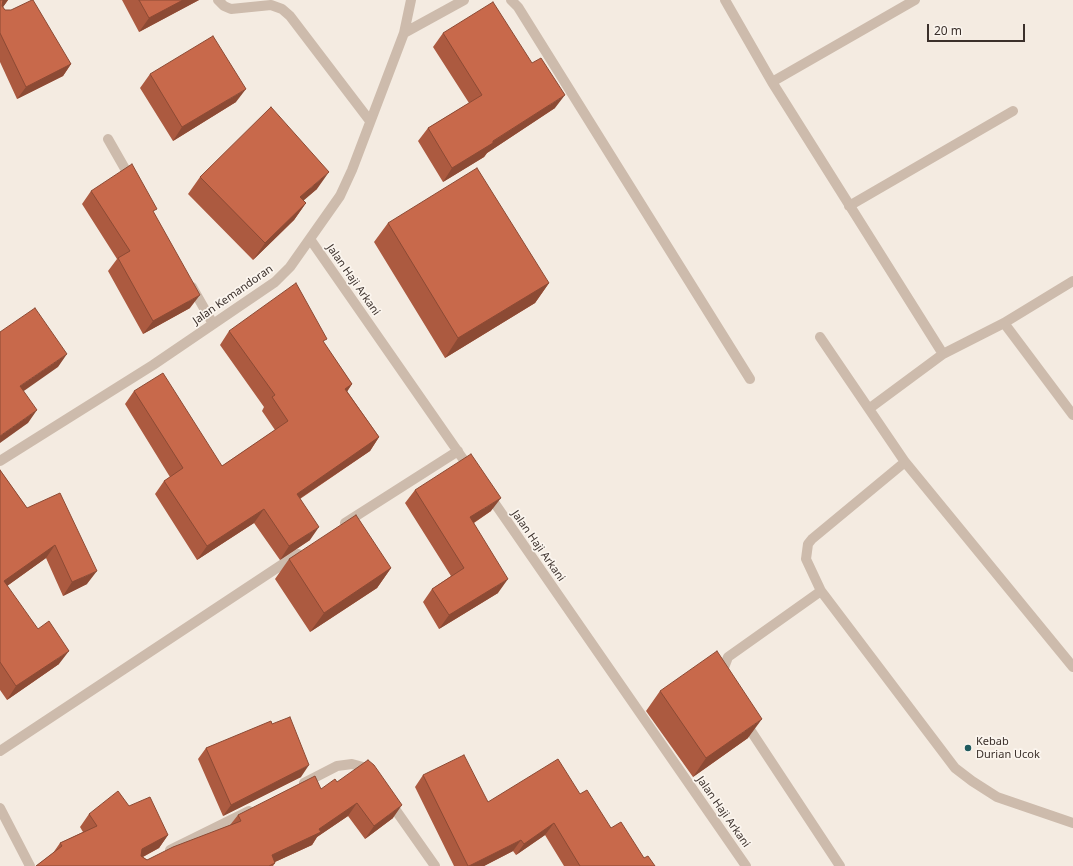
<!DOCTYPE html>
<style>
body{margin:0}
#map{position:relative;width:1073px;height:866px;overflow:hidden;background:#f4ebe1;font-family:"Noto Sans",sans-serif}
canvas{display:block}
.scale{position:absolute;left:927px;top:24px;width:98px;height:18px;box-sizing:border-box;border:2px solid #3b302b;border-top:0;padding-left:5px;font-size:12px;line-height:14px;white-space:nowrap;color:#3b302b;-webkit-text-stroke:3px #fbf5ee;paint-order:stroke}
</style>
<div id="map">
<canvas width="1073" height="866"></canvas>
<div class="scale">20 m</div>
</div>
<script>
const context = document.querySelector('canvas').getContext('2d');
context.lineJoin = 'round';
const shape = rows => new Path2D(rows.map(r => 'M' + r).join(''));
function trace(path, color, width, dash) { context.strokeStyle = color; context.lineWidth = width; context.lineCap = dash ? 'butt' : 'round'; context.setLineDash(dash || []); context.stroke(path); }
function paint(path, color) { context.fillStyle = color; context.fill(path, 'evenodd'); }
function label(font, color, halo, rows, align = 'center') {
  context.font = font + ' "Noto Sans",sans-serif'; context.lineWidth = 3.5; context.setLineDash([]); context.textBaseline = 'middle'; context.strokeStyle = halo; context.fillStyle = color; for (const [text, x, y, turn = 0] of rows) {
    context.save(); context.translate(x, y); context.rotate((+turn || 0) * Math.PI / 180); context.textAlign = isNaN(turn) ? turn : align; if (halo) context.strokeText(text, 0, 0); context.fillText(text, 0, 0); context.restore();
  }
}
const minor = shape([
 [218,0,224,6,231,9,271,5,282,9,290,16,370,121],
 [511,0,518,7,750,379],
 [725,0,772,82,943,354],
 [404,33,464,0],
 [772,82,915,0],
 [108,139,132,181],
 [849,206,1013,111],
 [310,239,470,469],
 [192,287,213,324],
 [1004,323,1073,415],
 [820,337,905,462,1073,667],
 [870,408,943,354,1004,323,1073,281],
 [0,461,153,365,275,282,290,267,340,196,352,170,404,33,411,0],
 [905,462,812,539,808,544,806,559,821,591,955,768,972,781,997,797,1073,823],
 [489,495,746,866],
 [345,523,458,451],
 [722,677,722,673,728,657,821,591],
 [745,722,840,866],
 [0,751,298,554],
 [304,783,337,766,352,764,363,767,369,773],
 [390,802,435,866],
 [0,808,30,866],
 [170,850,249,811]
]);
const wall = shape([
 [0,0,8,0,3,7,5,10,71,64,63,76,17,99,0,62],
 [122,0,199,0,139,32],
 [443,33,555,108,487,153,484,157,443,182,418,141,428,128,469,103,433,47],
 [150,74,236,102,173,141,140,88],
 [200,177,317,189,303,200,306,203,294,220,253,260,188,194],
 [91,191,154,213,190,308,143,334,108,271,117,259,82,204],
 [388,223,549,283,535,303,445,358,374,242],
 [229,331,324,343,352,384,347,391,379,437,370,451,300,499,310,540,280,560,254,523,197,560,155,494,164,481,170,477,125,404,134,391,222,466,275,430,262,411,264,407,220,345],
 [0,470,27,508,87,584,63,596,46,558,7,586,59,664,7,700,0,690],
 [415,490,491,511,474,523,498,593,439,629,423,602,432,589,451,576,405,503],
 [289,559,391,568,377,588,310,632,275,579],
 [660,691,748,738,693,777,646,711],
 [272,724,301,777,223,816,198,759,206,748],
 [423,775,488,802,580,794,611,828,644,858,655,866,564,866,545,835,516,855,513,851,484,866,454,866,415,787],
 [337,782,393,818,365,839,348,816,317,837,312,845,275,862,275,863,273,866,36,866,53,853,60,843,83,832,80,827,89,814,129,806,168,835,159,848,143,857,147,860,230,825,238,815,321,789]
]);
const shadedWall = shape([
 [3,0,8,0,3,7,0,9],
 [183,0,199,0,139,32,149,18],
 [71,64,63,76,17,99,26,87],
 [246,89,236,102,173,141,182,127],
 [565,95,555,108,487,153,484,157,443,182,452,168],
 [329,172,317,189,288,214,300,197],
 [306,203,294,220,253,260,265,243],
 [549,283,535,303,445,358,458,338],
 [200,295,190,308,143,334,153,321],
 [67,354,58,367,11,400,20,386],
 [352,384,343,398,345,389],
 [37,410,28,423,0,443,0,436],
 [379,437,370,451,287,507,297,494],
 [501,498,491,511,461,531,470,517],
 [264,509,254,523,197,560,207,546],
 [319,527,310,540,280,560,289,546],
 [55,545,46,558,0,591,4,581],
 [391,568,377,588,310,632,324,613],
 [97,571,87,584,63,596,72,582],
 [508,579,498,593,439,629,449,615],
 [69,651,59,664,7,700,16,686],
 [762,719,748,738,693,777,706,758],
 [309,765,301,777,223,816,231,805],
 [357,803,348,816,317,837,312,845,266,866,272,855,319,829],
 [402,805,393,818,365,839,374,826],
 [554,823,545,835,516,855,524,844],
 [168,835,159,848,133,862,142,849],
 [521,840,513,851,484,866,469,866]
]);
const building = shape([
 [0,0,3,0,2,6,5,10,11,10,32,0,33,0,71,64,26,87,0,33,0,0],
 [139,0,183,0,149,18,139,0],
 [493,2,532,63,541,58,565,95,493,141,493,143,452,168,428,128,482,95,443,33,493,2],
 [213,36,246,89,182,127,150,74,213,36],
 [271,107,329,172,300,197,306,203,265,243,200,177,271,107],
 [132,164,157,209,153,211,200,295,153,321,118,258,130,251,91,191,132,164],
 [477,168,549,283,458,338,388,223,477,168],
 [296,283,327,339,323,341,352,384,345,389,379,437,297,494,319,527,289,546,264,509,207,546,164,481,183,468,134,391,163,373,222,466,288,421,272,397,275,395,229,331,296,283],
 [35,308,67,354,20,386,37,410,0,436,0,332,35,308],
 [471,454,501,498,470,517,508,579,449,615,432,589,464,568,415,490,471,454],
 [0,470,27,508,60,493,97,571,72,582,55,545,4,581,38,629,49,621,69,651,16,686,0,662,0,470],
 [356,515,391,568,324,613,289,559,356,515],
 [717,651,762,719,706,758,660,691,717,651],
 [290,717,309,765,231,805,206,748,271,721,272,724,290,717],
 [464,755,488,802,558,759,580,794,587,790,611,828,621,822,644,858,648,856,655,866,580,866,554,823,524,844,521,840,469,866,468,866,423,775,464,755],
 [368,760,374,765,402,805,374,826,357,803,319,829,321,832,272,855,275,863,269,866,36,866,62,846,60,843,97,826,89,814,118,791,129,806,150,797,168,835,142,849,141,856,147,860,173,847,241,821,238,815,315,776,321,789,335,779,337,782,368,760]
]);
const markers = [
 [968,748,4,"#1f5a5e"]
];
const streetNames = [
 ["Jalan Haji Arkani",353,280,55],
 ["Jalan Kemandoran",233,295,-35],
 ["Jalan Haji Arkani",538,546,55],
 ["Jalan Haji Arkani",723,812,55]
];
const poiNames = [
 ["Kebab",976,742],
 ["Durian Ucok",976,755]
];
trace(minor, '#cdbbac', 10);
paint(wall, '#ac5a40');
paint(shadedWall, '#8c4a34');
paint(building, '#c8694b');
trace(building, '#8c4a34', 1);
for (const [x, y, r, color] of markers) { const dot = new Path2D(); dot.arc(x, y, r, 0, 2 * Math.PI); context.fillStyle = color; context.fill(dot); trace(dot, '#fbf5ee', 1.5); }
label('11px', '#3b302b', '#fbf5ee', streetNames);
label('11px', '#3b302b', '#fbf5ee', poiNames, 'left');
</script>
